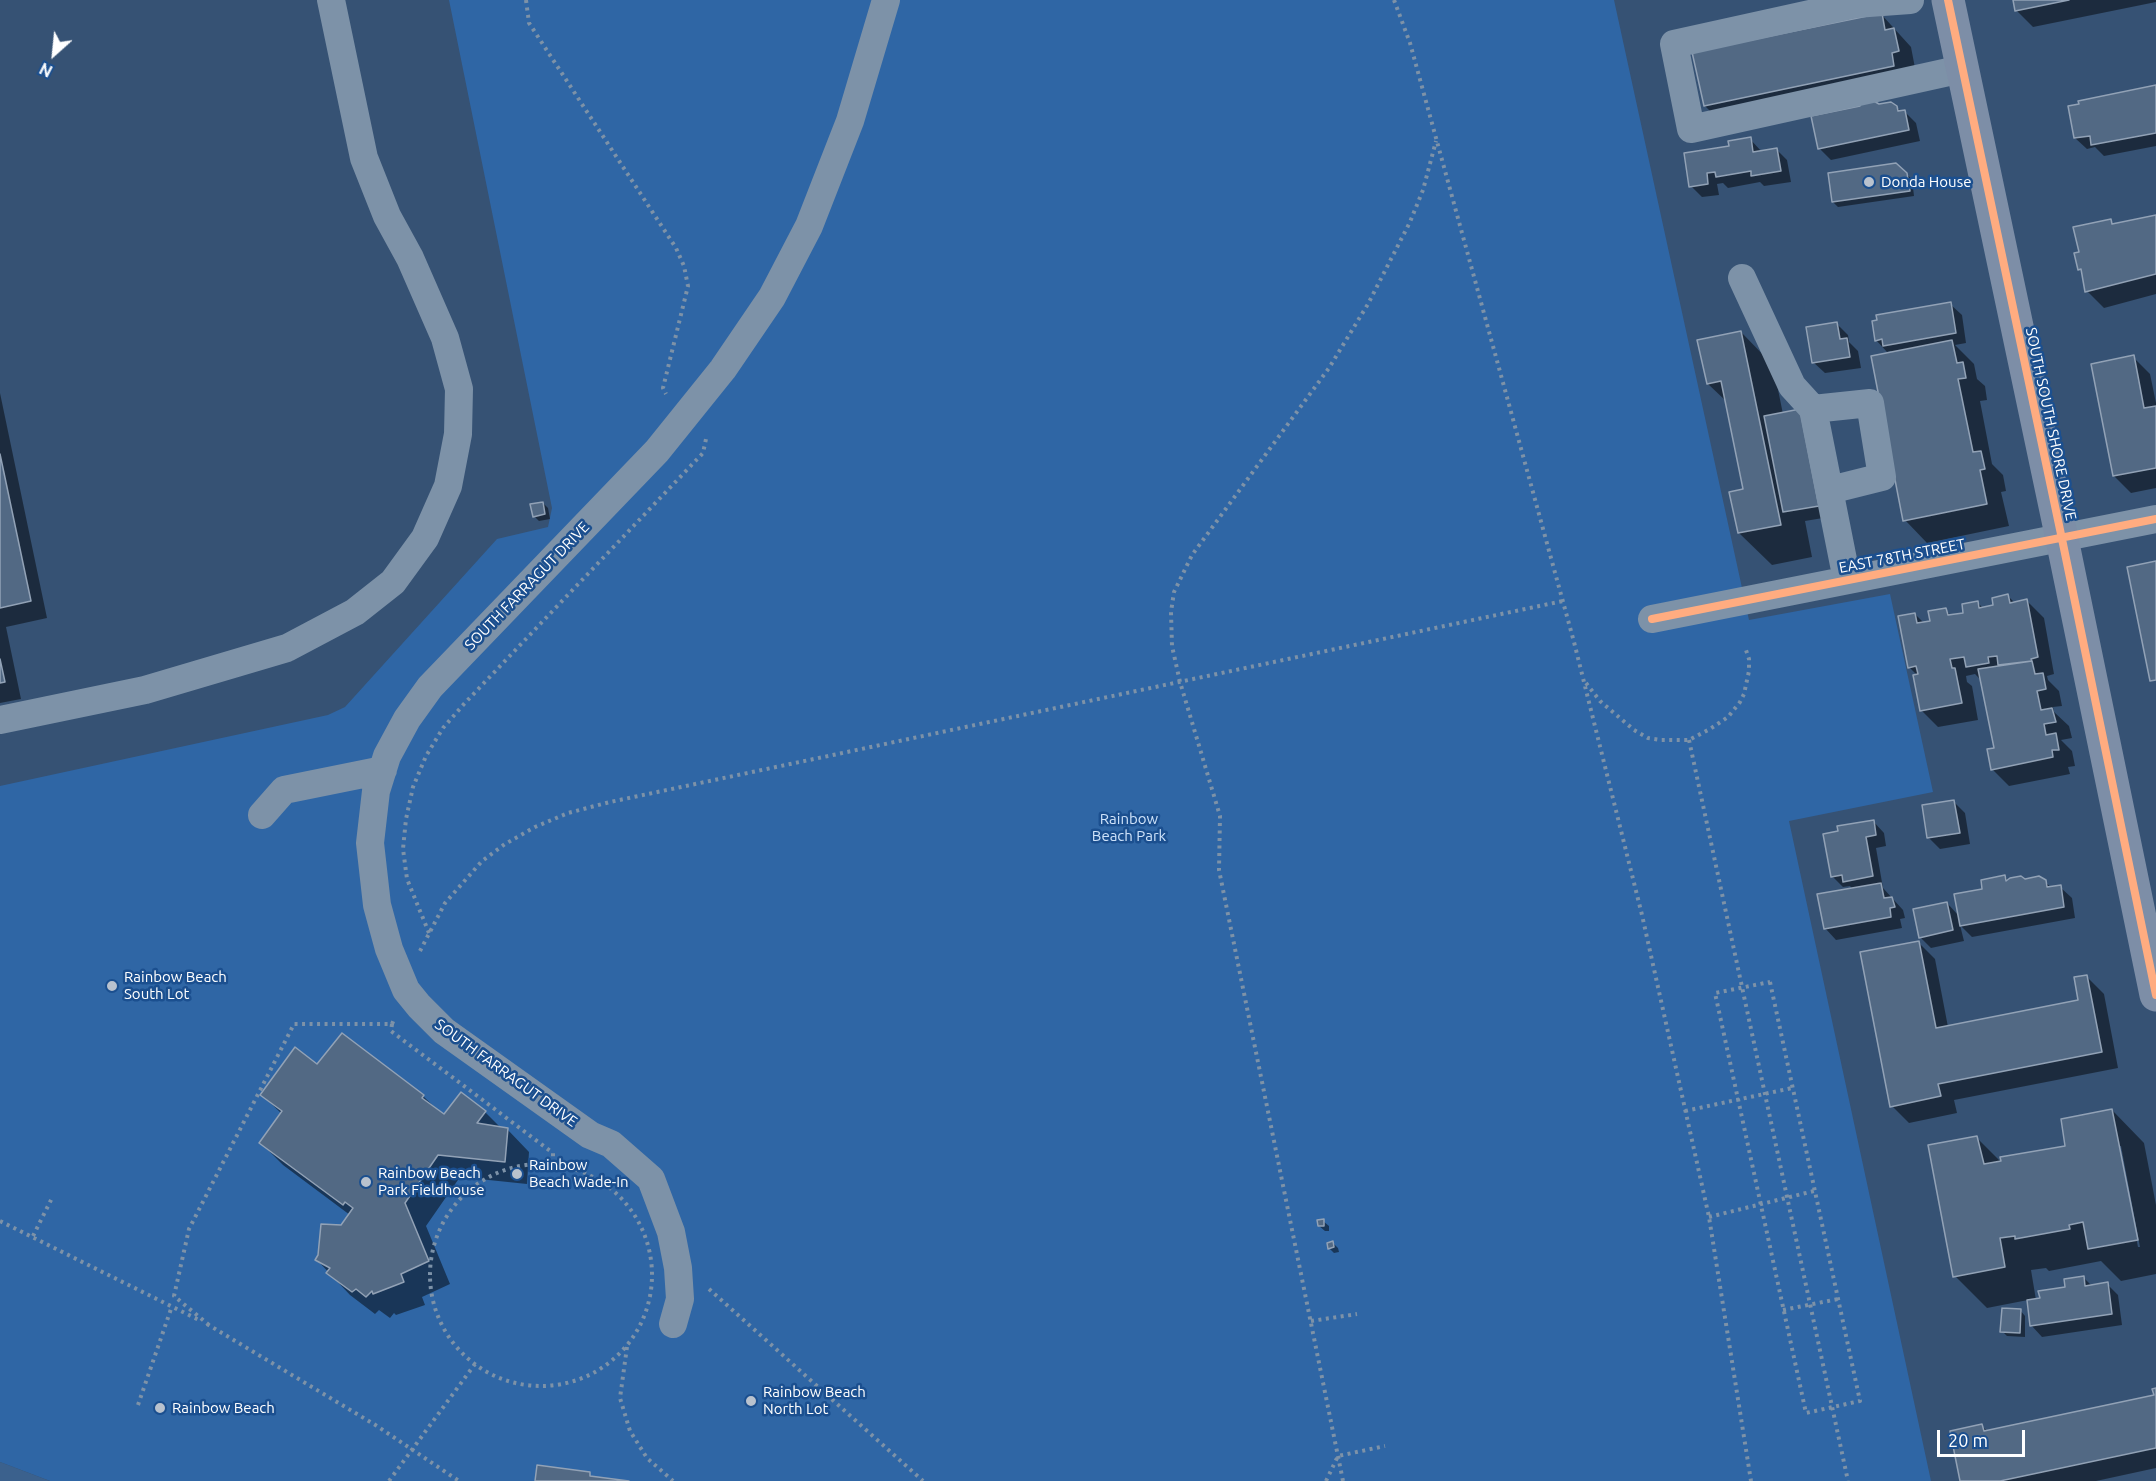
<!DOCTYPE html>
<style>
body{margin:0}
#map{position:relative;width:2156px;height:1481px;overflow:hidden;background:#365274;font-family:Ubuntu,sans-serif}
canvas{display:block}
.north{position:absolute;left:24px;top:24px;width:60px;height:60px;-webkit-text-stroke:4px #1b4f8f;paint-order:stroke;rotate:207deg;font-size:16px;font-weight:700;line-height:24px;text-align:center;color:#fff}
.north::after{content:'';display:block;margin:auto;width:21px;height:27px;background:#fff;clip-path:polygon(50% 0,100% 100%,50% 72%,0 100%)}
.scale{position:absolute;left:1937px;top:1430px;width:88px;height:27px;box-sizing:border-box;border:3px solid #fff;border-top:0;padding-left:8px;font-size:18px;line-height:21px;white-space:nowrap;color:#fff;-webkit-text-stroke:4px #1b4f8f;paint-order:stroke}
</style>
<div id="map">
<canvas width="2156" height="1481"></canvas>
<div class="north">N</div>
<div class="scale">20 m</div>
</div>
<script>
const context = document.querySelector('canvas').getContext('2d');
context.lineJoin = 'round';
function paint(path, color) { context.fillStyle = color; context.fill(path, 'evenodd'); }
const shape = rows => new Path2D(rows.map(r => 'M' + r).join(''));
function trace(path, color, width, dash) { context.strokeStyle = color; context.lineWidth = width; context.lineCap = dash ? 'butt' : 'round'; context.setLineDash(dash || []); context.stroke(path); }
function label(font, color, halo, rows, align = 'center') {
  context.font = font + ' Ubuntu,sans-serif'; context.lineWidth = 5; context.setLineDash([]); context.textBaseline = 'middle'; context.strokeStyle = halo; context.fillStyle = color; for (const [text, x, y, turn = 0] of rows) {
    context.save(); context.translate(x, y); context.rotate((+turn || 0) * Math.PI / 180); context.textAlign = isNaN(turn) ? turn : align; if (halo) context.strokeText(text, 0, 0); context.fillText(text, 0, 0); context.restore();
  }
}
const green = shape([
 [449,0,1614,0,1749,620,1890,594,1933,792,1789,821,1931,1481,50,1481,0,1462,0,786,328,715,345,707,497,539,548,527,552,508]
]);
const water = shape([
 [0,1462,50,1481,0,1481]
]);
const shadow = shape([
 [2014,0,2156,0,2156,2,2033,27,2016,10],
 [1881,14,1911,47,1915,68,1722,123,1705,106],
 [2156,87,2156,146,2104,156,2095,147,2087,149,2075,138],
 [1879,106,1896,107,1902,112,1905,112,1916,123,1920,141,1831,160,1819,148],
 [1750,139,1762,152,1776,149,1787,160,1791,182,1764,186,1760,182,1728,188,1723,183,1717,184,1719,195,1702,197,1691,186,1730,148],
 [1906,174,1912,179,1914,196,1838,207,1833,202],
 [2156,216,2156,294,2104,308,2087,291,2083,272,2079,269,2080,253,2111,221,2114,225],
 [1950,304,1962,315,1966,343,1955,345,1974,364,1977,379,1985,386,1987,400,1980,401,1992,464,2003,475,2006,491,2001,492,2009,526,1927,543,1905,520,1893,353,1891,351,1887,352,1876,340],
 [1837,324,1848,335,1849,342,1858,351,1861,368,1825,373,1813,362],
 [1741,332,1773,365,1783,414,1829,517,1805,521,1812,557,1772,565,1739,533,1745,490,1727,402,1708,384],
 [2133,357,2150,374,2156,403,2156,488,2131,493,2114,476],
 [0,393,47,618,6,627,21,699,0,703],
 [543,503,548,508,550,519,539,521,534,516],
 [2008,596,2015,603,2027,601,2044,618,2054,674,2047,676,2048,680,2059,691,2062,706,2053,707,2054,712,2069,726,2072,738,2061,740,2072,751,2075,766,2068,767,2070,774,2009,786,1992,769,1995,750,1982,681,1975,674,1966,676,1967,682,1972,686,1978,720,1938,727,1921,710,1918,676,1909,667,1915,614,1924,623,1932,622,1945,610,1952,616,1965,614,1978,603,1984,609,1995,606],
 [1954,802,1965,813,1970,844,1940,849,1928,837],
 [1873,821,1884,833,1886,846,1876,848,1883,888,1903,910,1905,918,1900,919,1902,928,1836,940,1825,928,1853,890,1850,886,1843,887,1832,876],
 [2005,877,2009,881,2045,882,2052,888,2060,887,2072,898,2075,918,1972,937,1960,925,1964,941,1931,948,1920,937,1947,903,1959,916,1984,891],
 [1918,942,1935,959,1948,1027,2079,1001,2087,977,2104,994,2118,1068,1954,1100,1957,1113,1909,1123,1892,1106],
 [342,1035,423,1096,444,1116,462,1094,485,1112,502,1129,507,1129,529,1152,527,1184,460,1177,426,1226,450,1284,422,1297,425,1305,396,1315,394,1313,390,1318,379,1310,375,1314,350,1295,317,1260,350,1215,283,1165,261,1143,282,1114,262,1095,317,1066],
 [2112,1110,2144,1143,2156,1205,2156,1274,2121,1281,2101,1261,2049,1271,2046,1268,2031,1270,2036,1300,2066,1288,2083,1277,2092,1286,2107,1284,2118,1295,2122,1325,2042,1337,2031,1325,2028,1300,1987,1308,1955,1276,1977,1138,2003,1164,2067,1147],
 [2118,1146,2121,1146,2140,1247,2138,1247],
 [1323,1221,1329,1226,1329,1231,1325,1231,1319,1226],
 [1333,1243,1338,1248,1339,1252,1334,1253,1329,1248],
 [2020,1310,2025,1316,2025,1337,2007,1336,2002,1331],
 [2156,1389,2156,1468,2096,1481,1962,1481,1982,1426,1988,1432,2155,1396]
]);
const building = shape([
 [2013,0,2069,0,2015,11,2013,0],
 [1882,13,1885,30,1894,28,1899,51,1892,53,1894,66,1704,106,1692,52,1882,13],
 [2156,85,2156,133,2091,145,2090,136,2074,138,2068,106,2079,104,2078,101,2156,85],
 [1872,100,1879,104,1891,102,1897,106,1898,111,1905,110,1909,130,1818,149,1811,116,1860,106,1862,102,1872,100],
 [1751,137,1753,152,1777,148,1781,171,1751,176,1751,171,1716,177,1715,172,1707,173,1708,184,1689,187,1684,153,1729,146,1728,141,1751,137],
 [1896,163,1907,173,1910,191,1832,202,1828,173,1896,163],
 [2156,215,2156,274,2085,292,2081,269,2078,270,2074,253,2079,252,2073,227,2111,219,2112,224,2156,215],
 [1951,302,1956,333,1883,346,1882,339,1875,341,1872,321,1877,320,1876,315,1951,302],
 [1837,322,1840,339,1847,338,1850,357,1812,363,1806,327,1837,322],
 [1741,331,1781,525,1738,533,1729,492,1743,489,1721,381,1707,384,1697,340,1741,331],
 [1952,340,1957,363,1963,362,1966,378,1958,379,1973,452,1981,451,1985,469,1980,470,1987,504,1903,521,1871,356,1952,340],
 [2134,355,2144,408,2156,406,2156,468,2113,476,2091,364,2134,355],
 [1800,409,1819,506,1783,512,1764,416,1800,409],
 [0,454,31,601,0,608,0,454],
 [543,502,545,514,533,517,530,504,543,502],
 [2156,561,2156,680,2150,681,2127,567,2156,561],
 [2008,594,2010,603,2027,599,2038,657,2031,659,2032,661,1998,665,1997,656,1988,657,1989,663,1966,667,1964,657,1950,659,1952,668,1955,668,1962,703,1920,711,1913,675,1918,674,1916,666,1908,668,1898,616,1915,613,1917,623,1930,621,1928,611,1946,608,1948,615,1963,613,1962,604,1978,601,1979,608,1993,605,1992,598,2008,594],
 [0,659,5,682,0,683,0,659],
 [2032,661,2035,674,2043,673,2046,689,2037,691,2041,710,2052,708,2056,722,2044,724,2046,735,2056,733,2059,750,2052,750,2053,757,1991,770,1987,749,1994,748,1978,669,2032,661],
 [1954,800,1960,833,1927,838,1922,805,1954,800],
 [1874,820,1876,835,1866,837,1873,876,1843,882,1842,875,1831,877,1823,834,1838,831,1837,826,1874,820],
 [2005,875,2006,881,2010,878,2021,876,2025,879,2039,876,2046,880,2047,887,2061,885,2064,907,1960,926,1954,894,1982,889,1981,880,2005,875],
 [1881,883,1884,898,1892,897,1895,907,1890,908,1891,917,1824,929,1817,894,1881,883],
 [1947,902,1953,930,1919,938,1913,909,1947,902],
 [1919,941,1936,1028,2078,1000,2074,977,2087,975,2102,1052,1938,1084,1941,1096,1890,1107,1860,952,1919,941],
 [342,1033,424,1095,422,1098,444,1114,461,1092,486,1111,477,1123,508,1128,505,1162,438,1155,405,1203,429,1261,401,1274,404,1282,373,1294,372,1291,366,1297,356,1289,352,1292,326,1273,330,1268,315,1260,318,1255,321,1224,341,1225,353,1208,345,1202,343,1205,259,1143,282,1111,260,1095,295,1047,317,1064,342,1033],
 [2112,1109,2138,1240,2088,1249,2083,1222,2069,1225,2070,1229,2015,1239,2015,1236,2000,1238,2005,1267,1953,1277,1928,1145,1977,1136,1984,1164,2001,1161,2000,1157,2065,1146,2061,1119,2112,1109],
 [1324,1219,1324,1226,1318,1226,1317,1220,1324,1219],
 [1333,1241,1334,1247,1328,1249,1327,1243,1333,1241],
 [2084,1276,2085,1286,2108,1282,2112,1314,2030,1326,2027,1300,2040,1298,2038,1291,2065,1287,2064,1279,2084,1276],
 [2002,1308,2021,1309,2020,1333,2000,1332,2002,1308],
 [2156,1388,2156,1448,2000,1481,1960,1481,1950,1431,1982,1424,1984,1431,2154,1395,2152,1389,2156,1388],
 [537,1465,590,1472,590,1476,629,1481,535,1481,537,1465]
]);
const path = shape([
 [526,0,529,23,676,248,684,266,688,286,663,388,666,394],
 [1394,0,1410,43,1574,642,1642,915,1709,1217,1751,1481],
 [1586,683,1600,701,1634,730,1648,738,1661,740,1689,740,1710,729,1728,717,1740,702,1744,694,1749,671,1749,659,1745,647],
 [1689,740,1848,1481],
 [429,933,407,879,403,849,406,819,413,787,426,756,443,728,464,704,703,453,706,439],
 [420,951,445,903,482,861,505,844,535,827,568,813,610,802,1563,601],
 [1770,982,1860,1401,1806,1413,1715,993,1770,982],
 [392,1024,391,1031,553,1153,553,1165],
 [1685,1111,1792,1088],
 '430 1275a111 111 0 1 1 222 0a111 111 0 1 1-222 0Z',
 [1709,1217,1814,1191],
 [0,1221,201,1321],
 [33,1236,52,1198],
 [709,1289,923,1481],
 [1783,1310,1838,1299],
 [1311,1321,1357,1314],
 [207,1324,377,1426,459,1481],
 [209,1325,174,1296,189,1229,294,1024,392,1024,394,1019],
 [627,1347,620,1398,630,1431,647,1458,673,1481],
 [138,1405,172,1306],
 [389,1481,475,1364],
 [1326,1481,1338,1456,1385,1446],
 [1343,1481,1219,870,1220,816,1180,682,1172,646,1171,612,1174,592,1192,555,1329,368,1368,304,1410,222,1423,190,1436,141]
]);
const minor = shape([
 [1910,0,1855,4,1674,44,1691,129,1962,69],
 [1742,278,1792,386,1813,409],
 [1830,490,1882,477,1870,403,1813,409,1847,580],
 [1652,619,2156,519],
 [0,720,145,690,287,648,355,612,393,582,425,538,448,486,458,434,459,389,445,338,410,258,387,216,364,158,331,0],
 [262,815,284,790,383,770],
 [673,1324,680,1299,678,1268,671,1232,651,1179,611,1144,590,1135,444,1031,419,1006,406,990,389,949,377,905,370,843,376,791,387,756,407,719,430,687,657,451,723,369,772,297,809,226,850,121,886,0]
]);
const major = shape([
 [1948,0,2062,539,2156,995]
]);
const cycleway = shape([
 [1948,0,2062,539,2156,995],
 [1652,619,2156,519]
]);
const markers = [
 [1869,182,6,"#b9c2ce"],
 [112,986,6,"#b9c2ce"],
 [517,1174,6,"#b9c2ce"],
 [366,1182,6,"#b9c2ce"],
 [751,1401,6,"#b9c2ce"],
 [160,1408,6,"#b9c2ce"]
];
const poiNames = [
 ["Donda House",1881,182],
 ["Rainbow Beach",124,977],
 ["South Lot",124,994],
 ["Rainbow",529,1165],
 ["Beach Wade-In",529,1182],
 ["Rainbow Beach",378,1173],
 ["Park Fieldhouse",378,1190],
 ["Rainbow Beach",763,1392],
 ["North Lot",763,1409],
 ["Rainbow Beach",172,1408]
];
const streetNames = [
 ["SOUTH SOUTH SHORE DRIVE",2051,424,78],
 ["EAST 78TH STREET",1902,556,-11],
 ["SOUTH FARRAGUT DRIVE",527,586,-46],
 ["SOUTH FARRAGUT DRIVE",506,1073,36]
];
const parkNames = [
 ["Rainbow",1129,819],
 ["Beach Park",1129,836]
];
paint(green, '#2f66a5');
paint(water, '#3b618d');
paint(shadow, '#0007');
paint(building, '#526984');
trace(building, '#92a2b6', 1.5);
trace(path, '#7d92a8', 4, [3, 4.5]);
trace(minor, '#7d92a8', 28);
trace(major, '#7d8ea7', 33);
trace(cycleway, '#ffac80', 8);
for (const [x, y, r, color] of markers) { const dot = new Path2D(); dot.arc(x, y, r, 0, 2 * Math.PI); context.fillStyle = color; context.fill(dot); trace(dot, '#1b4f8f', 2); }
label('15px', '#fff', '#1b4f8f', poiNames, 'left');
label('15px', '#fff', '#1b4f8f', streetNames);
label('15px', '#cfe3fa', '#1b4f8f', parkNames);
</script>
